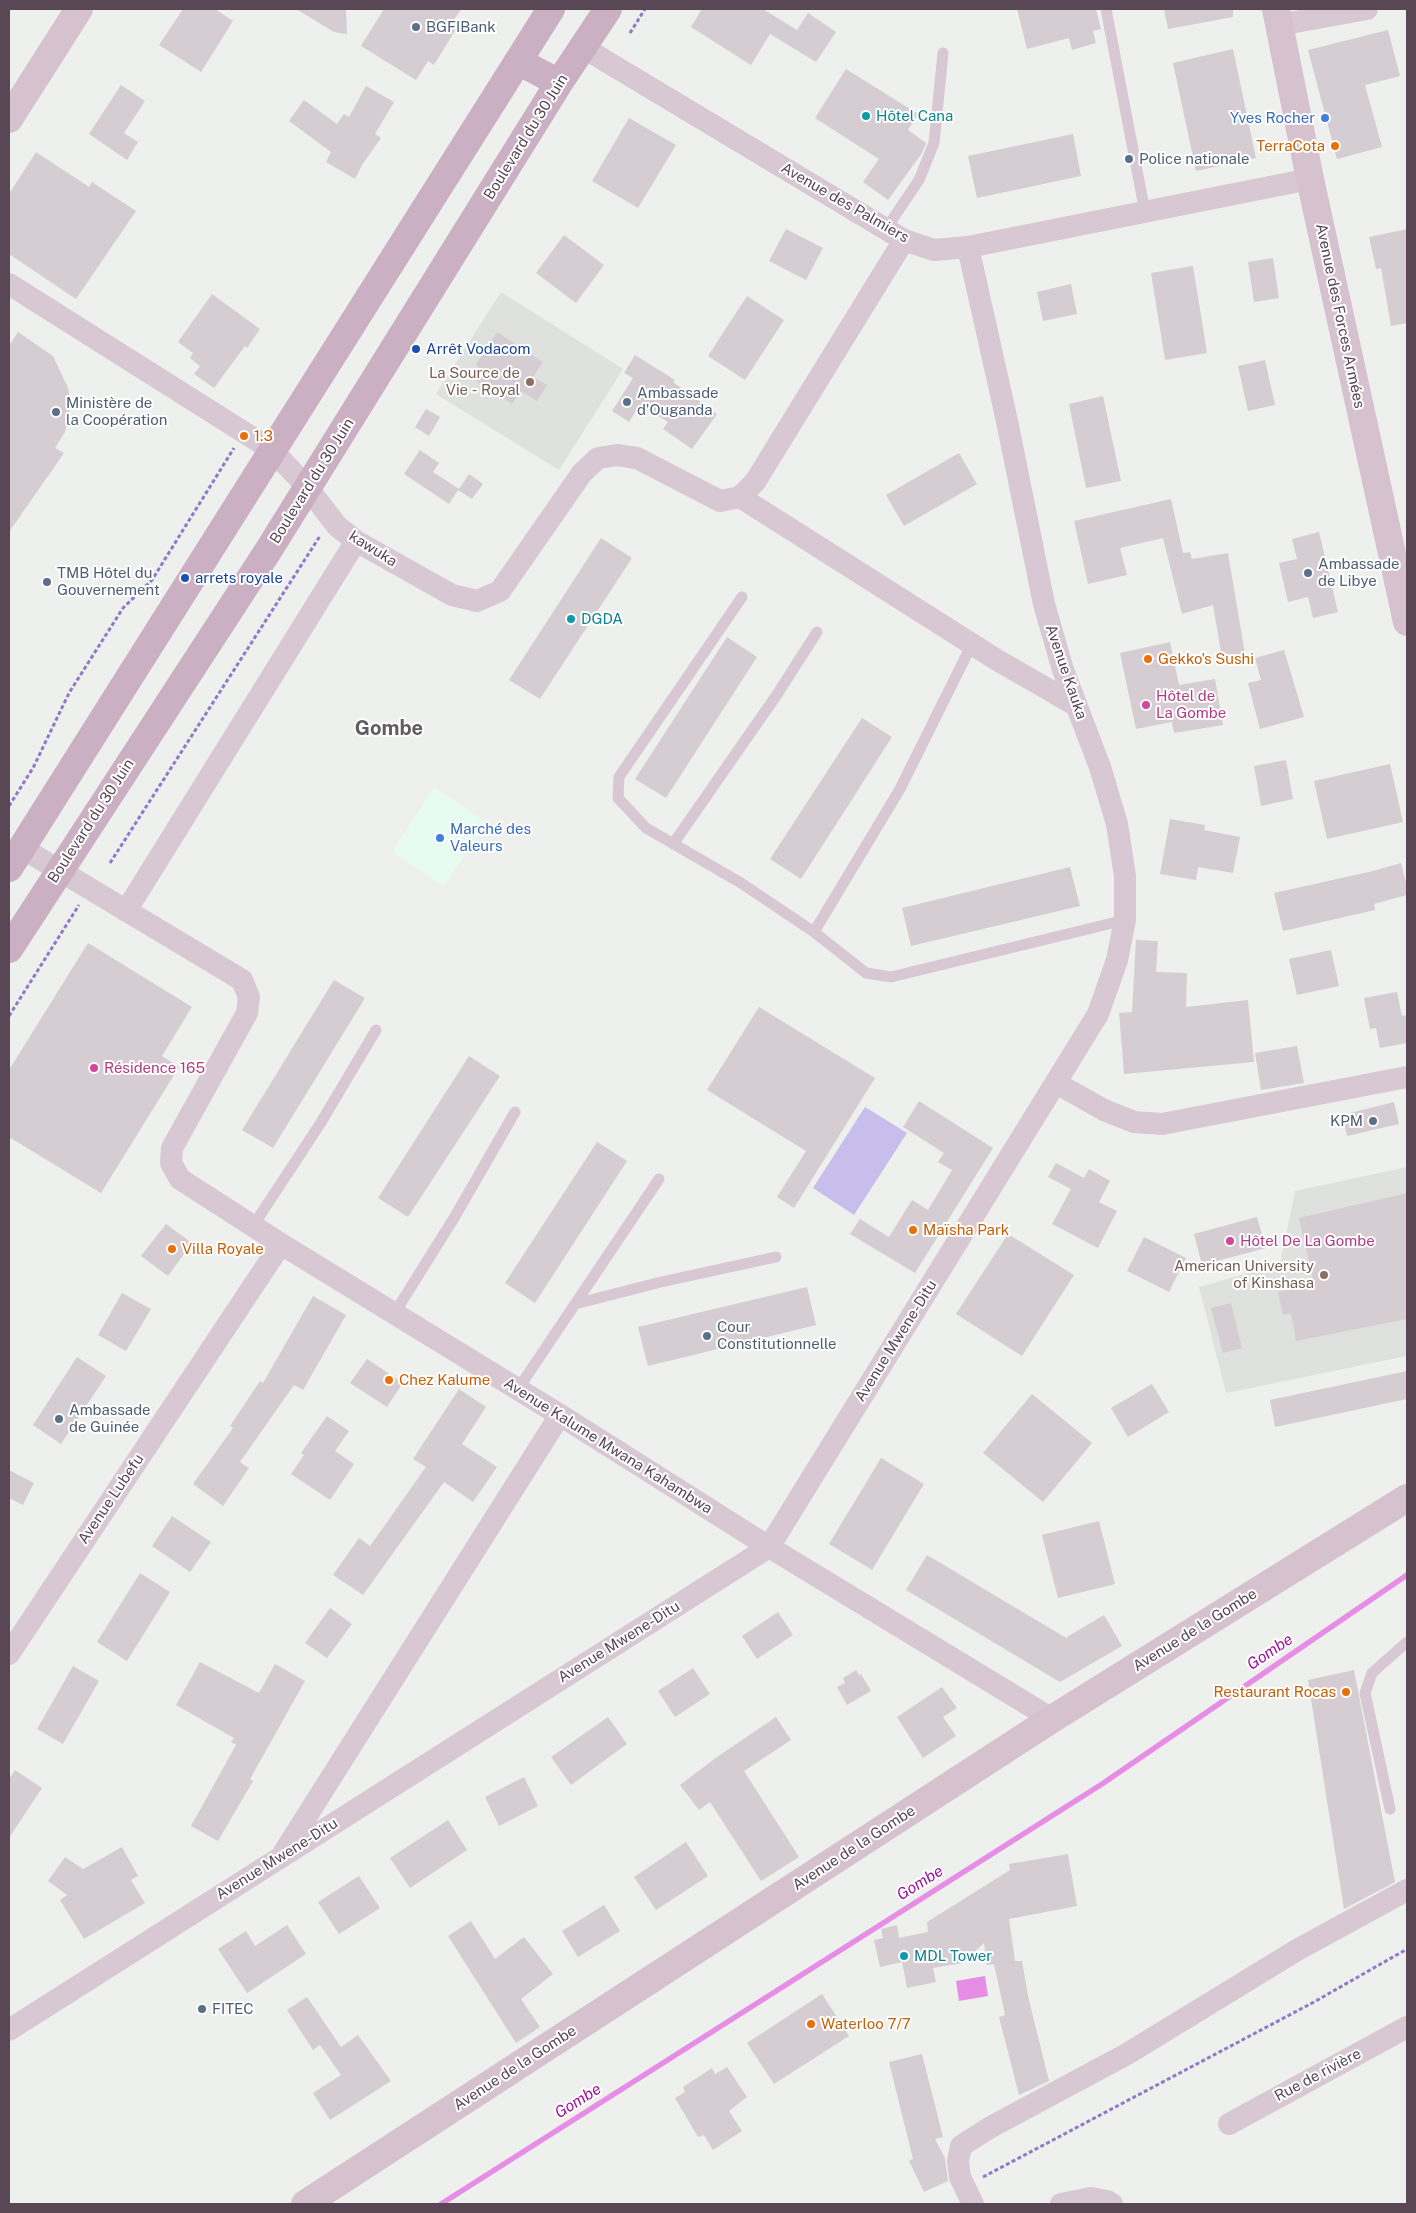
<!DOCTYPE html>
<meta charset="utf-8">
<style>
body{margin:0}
#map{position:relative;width:1416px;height:2213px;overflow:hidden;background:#eef0ee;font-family:"Public Sans",sans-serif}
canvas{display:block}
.frame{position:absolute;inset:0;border:10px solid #5a4755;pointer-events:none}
</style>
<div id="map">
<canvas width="1416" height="2213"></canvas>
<div class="frame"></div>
</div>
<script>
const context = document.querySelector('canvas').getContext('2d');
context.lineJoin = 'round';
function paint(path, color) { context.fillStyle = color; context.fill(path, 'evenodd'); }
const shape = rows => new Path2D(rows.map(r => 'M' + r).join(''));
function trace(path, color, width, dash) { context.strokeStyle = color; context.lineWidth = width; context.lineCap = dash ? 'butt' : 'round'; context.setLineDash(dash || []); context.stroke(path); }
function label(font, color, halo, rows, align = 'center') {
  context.font = font + ' "Public Sans",sans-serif'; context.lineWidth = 4; context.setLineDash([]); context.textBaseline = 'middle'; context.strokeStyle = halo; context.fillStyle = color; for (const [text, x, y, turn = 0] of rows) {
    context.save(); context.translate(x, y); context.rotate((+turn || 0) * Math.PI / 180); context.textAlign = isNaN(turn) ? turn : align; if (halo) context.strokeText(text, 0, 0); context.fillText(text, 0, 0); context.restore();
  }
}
const commercial = shape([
 [434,787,487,823,444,886,392,852]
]);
const education = shape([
 [501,292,623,369,559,470,436,394],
 [1407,1167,1407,1356,1226,1393,1199,1287,1280,1264,1295,1191]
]);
const green = shape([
 [865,1107,907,1133,854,1215,813,1188]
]);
const water = shape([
 [985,1976,988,1996,959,2001,956,1981]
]);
const stream = shape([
 [441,2204,1102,1784,1407,1575]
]);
const building = shape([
 [183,9,215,9,233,21,201,72,159,45],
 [296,9,346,9,347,34,334,32],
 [384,9,461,9,450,26,456,29,434,65,428,61,416,80,361,46],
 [702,9,763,9,797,30,808,13,836,32,816,62,770,34,751,65,691,27],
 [1017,9,1096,9,1101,29,1093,31,1096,43,1072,50,1069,38,1027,49],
 [1164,9,1233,9,1233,17,1168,29],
 [1388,30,1400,76,1365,85,1382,147,1337,159,1308,50],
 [1233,49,1256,158,1196,171,1173,63],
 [846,69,918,114,908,130,926,143,922,153,888,200,863,182,879,159,815,118],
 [121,85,145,101,124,133,138,142,127,160,89,134],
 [366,86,394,102,375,134,381,138,362,165,355,179,326,162,331,152,289,121,304,100,337,124,344,114,349,117],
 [629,118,676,145,638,208,592,181],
 [1073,134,1081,176,977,198,968,156],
 [36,152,89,187,92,182,136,211,76,299,9,254,9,194],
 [786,229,823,248,806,280,769,261],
 [1407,229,1407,323,1391,326,1381,268,1376,269,1369,237],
 [564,235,604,265,576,303,536,273],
 [1273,258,1279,298,1254,302,1248,262],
 [1193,266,1207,353,1165,360,1151,273],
 [1071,284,1077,314,1043,321,1037,292],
 [212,294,260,329,247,348,245,346,214,388,194,374,200,366,190,358,193,353,178,342],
 [747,296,784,320,745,380,708,356],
 [18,332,53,356,68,388,71,404,65,432,55,448,64,453,9,532,9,346],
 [497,332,543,362,533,377,547,385,537,401,521,391,512,404,472,378,479,367,476,364],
 [635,355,675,380,673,382,717,414,692,449,663,429,668,422,640,405,629,422,612,411,633,378,624,373],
 [1265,360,1275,405,1248,411,1238,366],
 [1103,396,1121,481,1086,488,1069,404],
 [426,409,440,417,429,436,415,427],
 [420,450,439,463,433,472,459,489,469,474,483,484,472,499,458,490,449,504,404,474],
 [959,453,977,484,904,526,886,495],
 [1171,499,1183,553,1190,552,1192,559,1228,553,1245,654,1222,658,1213,605,1182,614,1163,538,1120,548,1127,575,1088,584,1074,521],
 [1319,532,1338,612,1313,618,1308,597,1288,602,1279,563,1297,559,1292,539],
 [601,538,632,558,540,699,509,680],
 [727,637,757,657,666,798,635,779],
 [1170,642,1179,685,1215,679,1223,725,1174,733,1172,722,1136,729,1120,653],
 [1284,650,1304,717,1260,729,1248,683,1261,680,1255,658],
 [862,718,892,737,801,879,770,859],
 [1286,760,1293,799,1261,806,1254,766],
 [1390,764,1403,822,1327,839,1314,781],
 [1170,819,1205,825,1204,830,1240,837,1233,873,1198,867,1196,880,1160,874],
 [1401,863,1407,886,1407,895,1374,904,1375,910,1283,931,1274,893,1373,871],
 [1070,867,1080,906,911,946,902,908],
 [1136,940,1158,941,1156,972,1187,973,1186,1007,1248,1000,1254,1062,1124,1074,1119,1013,1132,1012],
 [88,943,192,1007,162,1056,179,1067,101,1193,9,1137,9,1070],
 [1331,950,1339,986,1297,995,1289,959],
 [334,980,365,998,273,1148,242,1130],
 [1397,992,1402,1016,1407,1015,1407,1043,1380,1048,1376,1028,1370,1029,1364,998],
 [759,1007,875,1078,794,1208,777,1197,806,1151,707,1090],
 [1297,1046,1304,1083,1261,1090,1255,1053],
 [469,1056,500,1076,408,1217,378,1198],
 [919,1101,993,1148,915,1273,850,1234,860,1219,889,1237,912,1200,928,1210,952,1170,938,1162,944,1153,903,1127],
 [1394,1102,1399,1124,1347,1136,1342,1115],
 [597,1142,627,1161,535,1303,505,1283],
 [1056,1163,1084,1178,1089,1169,1110,1181,1099,1202,1117,1211,1098,1248,1052,1224,1071,1189,1048,1177],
 [1407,1193,1407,1319,1296,1341,1291,1313,1283,1315,1278,1292,1314,1284,1299,1218],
 [1257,1217,1266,1248,1202,1265,1194,1234],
 [166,1224,192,1243,168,1276,141,1256],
 [1008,1234,1074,1275,1022,1356,956,1314],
 [1144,1237,1186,1258,1169,1292,1127,1271],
 [807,1287,816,1325,648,1366,638,1327],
 [122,1293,151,1309,126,1351,98,1335],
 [313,1296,346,1315,303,1390,294,1385,240,1462,249,1468,223,1506,193,1484,233,1428,230,1426,260,1381,263,1383],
 [1231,1303,1242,1348,1223,1353,1211,1308],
 [77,1357,106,1376,61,1444,33,1425],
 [367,1359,403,1383,387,1407,350,1383],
 [1407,1371,1407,1399,1275,1427,1270,1400],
 [1152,1384,1169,1412,1128,1437,1111,1408],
 [459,1389,486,1407,462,1444,497,1467,473,1502,444,1482,363,1595,333,1575,359,1538,370,1546,426,1467,413,1459],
 [1032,1394,1092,1443,1043,1502,983,1453],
 [327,1416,349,1431,335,1451,354,1464,330,1500,291,1474,304,1455,301,1453],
 [881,1458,924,1484,872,1570,829,1544],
 [9,1470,34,1483,23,1505,9,1498],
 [172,1516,211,1542,190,1572,152,1546],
 [1099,1521,1115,1584,1058,1598,1042,1535],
 [927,1555,1068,1639,1067,1637,1104,1615,1122,1646,1060,1682,906,1590],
 [140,1573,170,1592,127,1661,97,1642],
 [330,1608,352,1624,327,1658,305,1643],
 [778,1612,793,1635,757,1659,742,1636],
 [200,1662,259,1693,275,1664,305,1681,250,1779,253,1781,218,1841,191,1826,236,1745,231,1742,234,1738,176,1705],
 [73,1666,99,1681,63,1744,37,1729],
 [693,1668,710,1694,675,1717,658,1691],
 [856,1670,859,1675,861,1674,871,1691,847,1705,837,1687,845,1683,843,1678],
 [1354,1670,1395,1882,1344,1909,1308,1680],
 [942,1687,957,1708,943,1717,956,1736,923,1758,897,1717],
 [608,1717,627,1744,571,1785,551,1757],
 [776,1717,791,1740,744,1771,799,1857,761,1881,710,1802,699,1810,680,1785,717,1757],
 [15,1770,42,1788,9,1838,9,1779],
 [524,1777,538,1806,499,1826,485,1797],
 [448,1820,467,1850,410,1888,390,1858],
 [686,1842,708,1876,656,1910,634,1877],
 [122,1847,138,1876,131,1880,145,1903,84,1939,60,1900,67,1895,48,1881,65,1857,83,1869],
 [1068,1854,1077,1906,1009,1919,1015,1961,1022,1961,1028,1996,1049,2081,1019,2095,999,2017,1005,2015,994,1964,987,1965,984,1943,963,1963,933,1968,936,1982,907,1988,902,1962,880,1967,874,1940,883,1938,881,1929,897,1925,899,1938,928,1932,927,1922,1010,1870,1009,1864],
 [359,1876,380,1908,339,1934,318,1902],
 [604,1905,620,1931,578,1957,562,1931],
 [471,1921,495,1959,524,1937,553,1974,521,1999,540,2027,516,2043,448,1936],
 [287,1925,306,1954,247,1993,218,1949,246,1931,255,1946],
 [822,1994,849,2036,774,2084,747,2043],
 [307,1997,341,2047,358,2035,391,2081,330,2120,313,2093,341,2075,320,2045,313,2050,287,2010],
 [922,2054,943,2137,935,2139,945,2158,948,2181,924,2192,909,2161,913,2159,889,2062],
 [727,2067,747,2097,729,2111,742,2131,713,2150,704,2135,698,2137,675,2098,685,2092,683,2087,712,2068,715,2074]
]);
const path = shape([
 [630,33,645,9],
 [9,806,33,768,69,693,123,608,152,580,234,448],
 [110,863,320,536],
 [9,1016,79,905],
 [983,2177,1314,2002,1407,1949]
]);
const lane = shape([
 [1106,9,1145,212],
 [886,229,919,180,934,143,943,53],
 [742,597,619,777,618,798,646,828,741,883,814,932,866,973,891,977,1125,920],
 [673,844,776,696,817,632],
 [814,932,900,789,972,644],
 [253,1226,320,1124,376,1030],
 [575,1304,661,1282,776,1257],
 [394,1314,454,1218,515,1112],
 [518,1389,659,1179],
 [1390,1809,1365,1693,1372,1673,1407,1642]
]);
const street = shape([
 [1279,25,1367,9],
 [584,48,904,240,934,250,968,247,1310,179],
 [9,284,272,450,307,487,337,526,356,541,452,595,477,601,500,591,582,473,598,458,617,455,637,458,720,501,740,497,755,482,904,240],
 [740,497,997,660,1077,706],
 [22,848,242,980,249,997,247,1013,172,1148,171,1163,180,1179,281,1244,560,1415,769,1547,1052,1719],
 [126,911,356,541],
 [1056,1083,1104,1110,1134,1122,1162,1124,1407,1077],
 [9,1654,281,1244],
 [284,1852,560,1415],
 [9,2030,769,1547,1098,1014,1117,960,1125,920,1125,876,1117,824,1100,767,1063,670,1044,604,1007,421,968,247],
 [1229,2124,1407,2027],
 [973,2204,960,2177,958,2161,961,2146,989,2128,1127,2054,1297,1950,1407,1890],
 [1061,2204,1091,2198,1107,2201,1112,2204]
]);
const secondary = shape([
 [1276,9,1310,179,1407,622],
 [9,119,79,9],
 [305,2204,1052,1719,1407,1498]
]);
const primary = shape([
 [518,61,559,83],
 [9,868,551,9],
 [9,949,268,551,559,83,608,9]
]);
const markers = [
 [416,27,5,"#5c6f8a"],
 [866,116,5,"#0f9aa8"],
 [1325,118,5,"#3f7fe0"],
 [1335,146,5,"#e8710a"],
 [1129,159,5,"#5c6f8a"],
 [416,349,5,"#1a4fb4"],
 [530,382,5,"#8d6e63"],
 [627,402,5,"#5c6f8a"],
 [56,412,5,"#5c6f8a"],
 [244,436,5,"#e8710a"],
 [1308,573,5,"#5c6f8a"],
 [185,578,5,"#1a4fb4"],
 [47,582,5,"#5c6f8a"],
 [571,619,5,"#0f9aa8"],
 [1148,659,5,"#e8710a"],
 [1146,705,5,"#d1479c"],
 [440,838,5,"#3f7fe0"],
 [94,1068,5,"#d1479c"],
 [1373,1121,5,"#5c6f8a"],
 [913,1230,5,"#e8710a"],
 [1230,1241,5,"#d1479c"],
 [172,1249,5,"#e8710a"],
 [1324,1275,5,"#8d6e63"],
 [707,1336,5,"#5c6f8a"],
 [389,1380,5,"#e8710a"],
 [59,1419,5,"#5c6f8a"],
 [1346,1692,5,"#e8710a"],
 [904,1956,5,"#0f9aa8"],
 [202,2009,5,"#5c6f8a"],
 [811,2024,5,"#e8710a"]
];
const serviceNames = [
 ["BGFIBank",426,27],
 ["Police nationale",1139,159],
 ["Ambassade",637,393],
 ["d'Ouganda",637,410],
 ["Ministère de",66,403],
 ["la Coopération",66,420],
 ["Ambassade",1318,564],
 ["de Libye",1318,581],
 ["TMB Hôtel du",57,573],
 ["Gouvernement",57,590],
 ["KPM",1363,1121,"right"],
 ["Cour",717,1327],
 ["Constitutionnelle",717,1344],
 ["Ambassade",69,1410],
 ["de Guinée",69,1427],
 ["FITEC",212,2009]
];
const cultureNames = [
 ["Hôtel Cana",876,116],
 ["DGDA",581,619],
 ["MDL Tower",914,1956]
];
const shopNames = [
 ["Yves Rocher",1315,118],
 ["Marché des",450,829,"left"],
 ["Valeurs",450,846,"left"]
];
const streetNames = [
 ["Boulevard du 30 Juin",526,137,-58],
 ["Avenue des Palmiers",845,203,30],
 ["Avenue des Forces Armées",1340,316,78],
 ["Boulevard du 30 Juin",312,481,-58],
 ["kawuka",373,549,32],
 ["Avenue Kauka",1066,672,71],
 ["Boulevard du 30 Juin",91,821,-57],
 ["Avenue Mwene-Ditu",896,1341,-58],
 ["Avenue Kalume Mwana Kahambwa",608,1446,32],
 ["Avenue Lubefu",111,1499,-56],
 ["Avenue de la Gombe",1195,1630,-32],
 ["Avenue Mwene-Ditu",619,1642,-32],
 ["Avenue de la Gombe",854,1848,-33],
 ["Avenue Mwene-Ditu",277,1859,-32],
 ["Avenue de la Gombe",515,2068,-33],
 ["Rue de rivière",1318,2075,-28]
];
const foodNames = [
 ["TerraCota",1325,146,"right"],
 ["1.3",254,436],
 ["Gekko's Sushi",1158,659],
 ["Maïsha Park",923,1230],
 ["Villa Royale",182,1249],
 ["Chez Kalume",399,1380],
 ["Restaurant Rocas",1336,1692,"right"],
 ["Waterloo 7/7",821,2024]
];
const transitNames = [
 ["Arrêt Vodacom",426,349],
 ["arrets royale",195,578]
];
const educationNames = [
 ["La Source de",520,373],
 ["Vie - Royal",520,390],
 ["American University",1314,1266],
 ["of Kinshasa",1314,1283]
];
const hotelNames = [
 ["Hôtel de",1156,696],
 ["La Gombe",1156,713],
 ["Résidence 165",104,1068],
 ["Hôtel De La Gombe",1240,1241]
];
const waterNames = [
 ["Gombe",1270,1652,-34],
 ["Gombe",920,1883,-32],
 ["Gombe",578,2101,-32]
];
const districtNames = [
 ["Gombe",389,729]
];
paint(commercial, '#e7fbf1');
paint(education, '#dfe1df');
paint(green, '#c7beec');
paint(water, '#e68ee5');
trace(stream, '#e68ee5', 5.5);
paint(building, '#d5cdd2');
trace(path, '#9278c8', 3, [4, 2.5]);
trace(lane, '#d7c8d3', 11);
trace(street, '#d7c8d3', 22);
trace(secondary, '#d6c1cf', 28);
trace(primary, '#cbafc2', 28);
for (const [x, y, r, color] of markers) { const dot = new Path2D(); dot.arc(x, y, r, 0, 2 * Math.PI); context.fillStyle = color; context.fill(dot); trace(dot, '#fff', 2); }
label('15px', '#4e5e75', '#fff', serviceNames, 'left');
label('15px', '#0d838f', '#fff', cultureNames, 'left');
label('15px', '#366cbe', '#fff', shopNames, 'right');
label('15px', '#5a4755', '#fff', streetNames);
label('15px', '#c56008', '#fff', foodNames, 'left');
label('15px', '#164399', '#fff', transitNames, 'left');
label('15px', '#785e54', '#fff', educationNames, 'right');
label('15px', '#b23c85', '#fff', hotelNames, 'left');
label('italic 16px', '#a0149d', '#fff', waterNames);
label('bold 20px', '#625b60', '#fff', districtNames);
</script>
